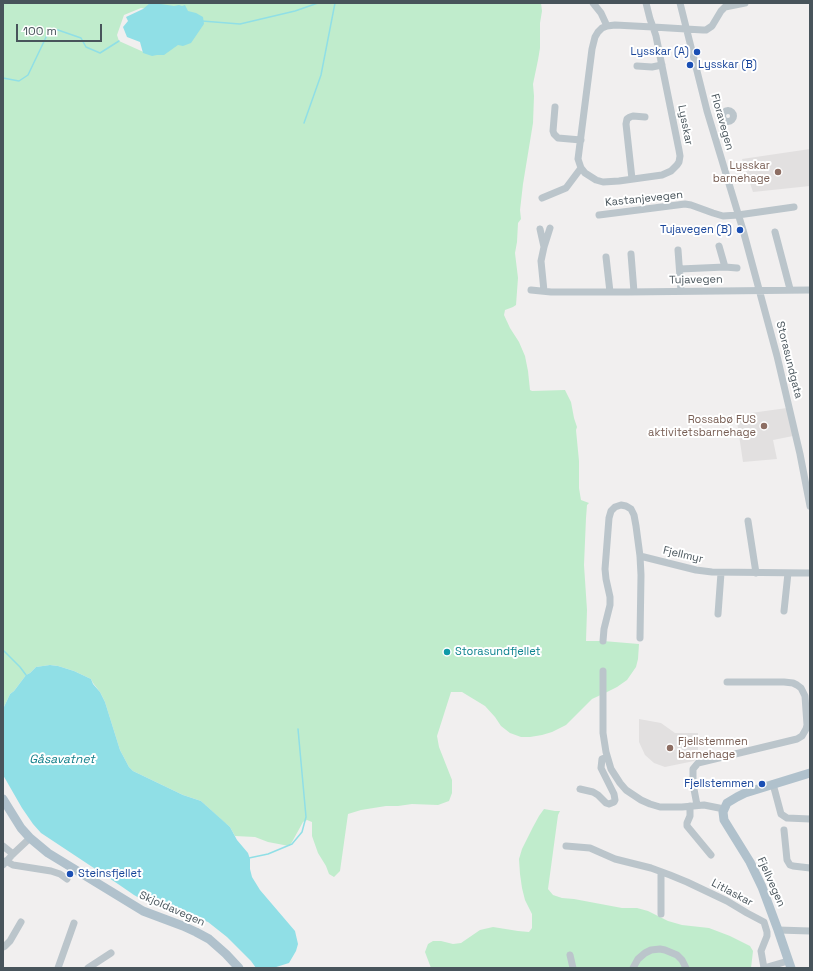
<!DOCTYPE html>
<meta charset="utf-8">
<style>
body{margin:0}
#map{position:relative;width:813px;height:971px;overflow:hidden;background:#f1efef;font-family:"Space Grotesk",sans-serif}
canvas{display:block}
.frame{position:absolute;inset:0;border:4px solid #48545b;pointer-events:none}
.scale{position:absolute;left:16px;top:24px;width:86px;height:18px;box-sizing:border-box;border:2px solid #48545b;border-top:0;padding-left:5px;font-size:12px;line-height:14px;white-space:nowrap;color:#48545b;-webkit-text-stroke:3px #fff;paint-order:stroke}
</style>
<div id="map">
<canvas width="813" height="971"></canvas>
<div class="frame"></div>
<div class="scale">100 m</div>
</div>
<script>
const context = document.querySelector('canvas').getContext('2d');
context.lineJoin = 'round';
function paint(path, color) { context.fillStyle = color; context.fill(path, 'evenodd'); }
const shape = rows => new Path2D(rows.map(r => 'M' + r).join(''));
function trace(path, color, width, dash) { context.strokeStyle = color; context.lineWidth = width; context.lineCap = dash ? 'butt' : 'round'; context.setLineDash(dash || []); context.stroke(path); }
function label(font, color, halo, rows, align = 'center') {
  context.font = font + ' "Space Grotesk",sans-serif'; context.lineWidth = 4; context.setLineDash([]); context.textBaseline = 'middle'; context.strokeStyle = halo; context.fillStyle = color; for (const [text, x, y, turn = 0] of rows) {
    context.save(); context.translate(x, y); context.rotate((+turn || 0) * Math.PI / 180); context.textAlign = isNaN(turn) ? turn : align; if (halo) context.strokeText(text, 0, 0); context.fillText(text, 0, 0); context.restore();
  }
}
const education = shape([
 [810,149,810,186,753,192,742,159],
 [787,408,793,436,773,440,777,459,743,462,736,415],
 [639,719,661,723,675,733,698,733,698,757,694,761,665,767,654,763,645,755,639,742]
]);
const green = shape([
 [3,3,541,3,542,11,540,23,540,48,538,60,533,84,534,96,533,123,523,184,520,210,521,219,518,223,517,242,515,253,518,278,516,305,513,307,505,310,504,315,510,328,519,342,525,356,528,371,530,390,532,391,565,390,571,402,574,418,577,427,576,430,579,461,579,488,581,500,589,503,587,505,586,518,584,565,587,610,586,641,603,641,639,644,638,659,636,667,627,680,617,687,605,693,592,699,566,725,552,732,542,735,530,737,521,737,510,733,501,726,495,717,485,706,462,692,451,692,437,736,439,747,452,780,452,793,449,801,438,805,412,804,398,806,386,806,361,810,348,814,340,871,334,877,329,874,326,866,318,853,312,836,312,822,307,820,303,822,292,842,289,846,268,842,255,837,235,836,230,827,224,822,201,801,183,795,133,771,129,767,120,750,105,702,100,692,93,683,91,679,74,671,58,666,50,665,36,667,30,673,26,675,14,691,10,694,3,709],
 [141,8,152,10,148,54,119,41,117,35,124,15],
 [544,809,555,811,560,811,558,815,548,889,553,895,562,898,574,899,622,908,637,908,648,911,668,921,682,925,709,928,730,936,750,946,753,951,751,968,431,968,425,952,428,944,433,941,441,941,453,944,461,943,480,930,493,927,518,931,529,932,532,928,532,914,525,900,522,888,520,874,519,859,522,849,533,827,539,816]
]);
const water = shape([
 [150,3,160,3,161,4,174,6,179,5,182,6,185,5,188,11,196,13,203,17,204,24,191,43,183,46,178,45,164,55,157,55,152,56,143,53,140,42,127,37,123,27,128,21,126,17,143,9],
 [50,665,58,666,74,671,91,679,93,684,100,692,105,702,120,750,129,767,133,771,183,795,201,801,230,827,237,840,248,853,250,859,250,869,252,877,260,890,295,931,298,944,296,951,289,963,273,968,256,968,251,961,227,937,208,922,193,916,182,914,165,910,148,903,134,895,118,884,41,833,33,824,22,808,3,775,3,709,10,694,14,691,26,675,30,673,36,667]
]);
const stream = shape([
 [202,21,240,24,295,11,318,3],
 [3,78,19,81,28,75,49,31,58,30,81,38,86,47,100,53,119,41],
 [304,123,321,75,335,3],
 [3,650,20,667,26,675],
 [249,858,268,854,292,844,302,832,306,817,298,729]
]);
const minor = shape([
 [593,3,601,13,607,26],
 [646,3,650,19,653,27,656,36,661,61,679,150,680,156,679,162,677,165,671,171,662,175,619,181,603,182,596,180,585,173,581,168,578,159,592,49,595,37,598,32,602,28,607,26,615,25,653,27,686,29,703,30,706,30,712,26,721,11,725,7,745,3],
 [680,3,707,111,743,230,777,356,800,454,810,506],
 [637,66,652,67,662,65],
 [555,107,553,131,554,134,558,138,581,140],
 '722.5 116a5.5 5.5 0 1 1 11 0a5.5 5.5 0 1 1-11 0Z',
 [632,179,626,124,627,119,630,117,633,116,645,117],
 [542,198,566,188,581,168],
 [599,215,685,204,691,205,713,213,723,216,738,215,794,207],
 [540,229,544,247],
 [775,232,790,289],
 [719,246,725,267],
 [678,250,681,291],
 [631,254,634,292],
 [606,257,610,292],
 [680,269,725,267,737,268],
 [531,290,551,292,628,292,810,290],
 [544,291,541,261,544,247,550,228],
 [748,521,756,573],
 [640,556,696,570,712,572,810,573],
 [784,611,788,573],
 [718,614,721,573],
 [603,641,604,629,610,605,610,597,606,579,605,569,609,518,611,511,615,507,621,505,626,506,631,509,634,515,636,526,640,556,641,575,640,638],
 [603,671,603,733,606,752,611,769,620,783,626,790,641,800,650,804,660,807,682,807,704,805,724,809],
 [773,784,781,814,787,818,810,819],
 [580,789,593,792,598,795,606,803,609,804,614,802,615,800,614,794,601,768,602,759,607,757],
 [697,805,693,784,693,769,698,763,797,739,802,736,806,729,807,725,805,696,801,688,797,685,793,683,784,682,727,682],
 [690,806,690,816,687,823,687,826,711,855],
 [784,830,787,860,790,865,793,866,810,868],
 [3,846,13,854],
 [566,846,590,848,615,859,651,868,670,875,687,882,727,901,747,913,764,922,767,932,767,936,761,951,764,968],
 [6,861,13,865,51,871,60,874,67,879],
 [3,865,13,854,30,838],
 [661,872,661,914],
 [778,930,810,931],
 [3,947,5,946,10,941,21,922],
 [570,955,573,968],
 [58,968,74,923],
 [88,968,111,953],
 [633,968,638,959,645,953,651,950,660,949,665,950,677,955,682,960,686,968],
 [764,968,788,961]
]);
const major = shape([
 [3,799,21,828,30,838,48,853,143,911,183,926,196,932,209,939,226,954,239,968],
 [791,968,778,930,762,887,750,862,724,820,723,812,727,803,737,797,745,793,810,773]
]);
const markers = [
 [697,52,4,"#1a4fb4"],
 [690,65,4,"#1a4fb4"],
 [778,172,4,"#8d6e63"],
 [740,230,4,"#1a4fb4"],
 [764,426,4,"#8d6e63"],
 [447,652,4,"#0f9aa8"],
 [670,748,4,"#8d6e63"],
 [762,784,4,"#1a4fb4"],
 [70,874,4,"#1a4fb4"]
];
const transitNames = [
 ["Lysskar (A)",689,52],
 ["Lysskar (B)",698,65,"left"],
 ["Tujavegen (B)",732,230],
 ["Fjellstemmen",754,784],
 ["Steinsfjellet",78,874,"left"]
];
const streetNames = [
 ["Floravegen",722,122,74],
 ["Lysskar",685,125,79],
 ["Kastanjevegen",644,199,-6],
 ["Tujavegen",696,280,-1],
 ["Storasundgata",789,360,76],
 ["Fjellmyr",683,555,13],
 ["Fjellvegen",771,882,66],
 ["Litlaskar",732,893,28],
 ["Skjoldavegen",172,909,24]
];
const educationNames = [
 ["Lysskar",770,166],
 ["barnehage",770,179],
 ["Rossabø FUS",756,420],
 ["aktivitetsbarnehage",756,433],
 ["Fjellstemmen",678,742,"left"],
 ["barnehage",678,755,"left"]
];
const cultureNames = [
 ["Storasundfjellet",455,652]
];
const waterNames = [
 ["Gåsavatnet",62,760]
];
paint(education, '#e2e0e0');
paint(green, '#c0eccc');
paint(water, '#90dfe6');
trace(stream, '#90dfe6', 1.5);
trace(minor, '#bbc5cb', 7);
trace(major, '#b0c1cc', 9);
for (const [x, y, r, color] of markers) { const dot = new Path2D(); dot.arc(x, y, r, 0, 2 * Math.PI); context.fillStyle = color; context.fill(dot); trace(dot, '#fff', 1.5); }
label('11px', '#164399', '#fff', transitNames, 'right');
label('11px', '#48545b', '#fff', streetNames);
label('11px', '#785e54', '#fff', educationNames, 'right');
label('11px', '#0d838f', '#fff', cultureNames, 'left');
label('italic 12px', '#14808b', '#fff', waterNames);
</script>
